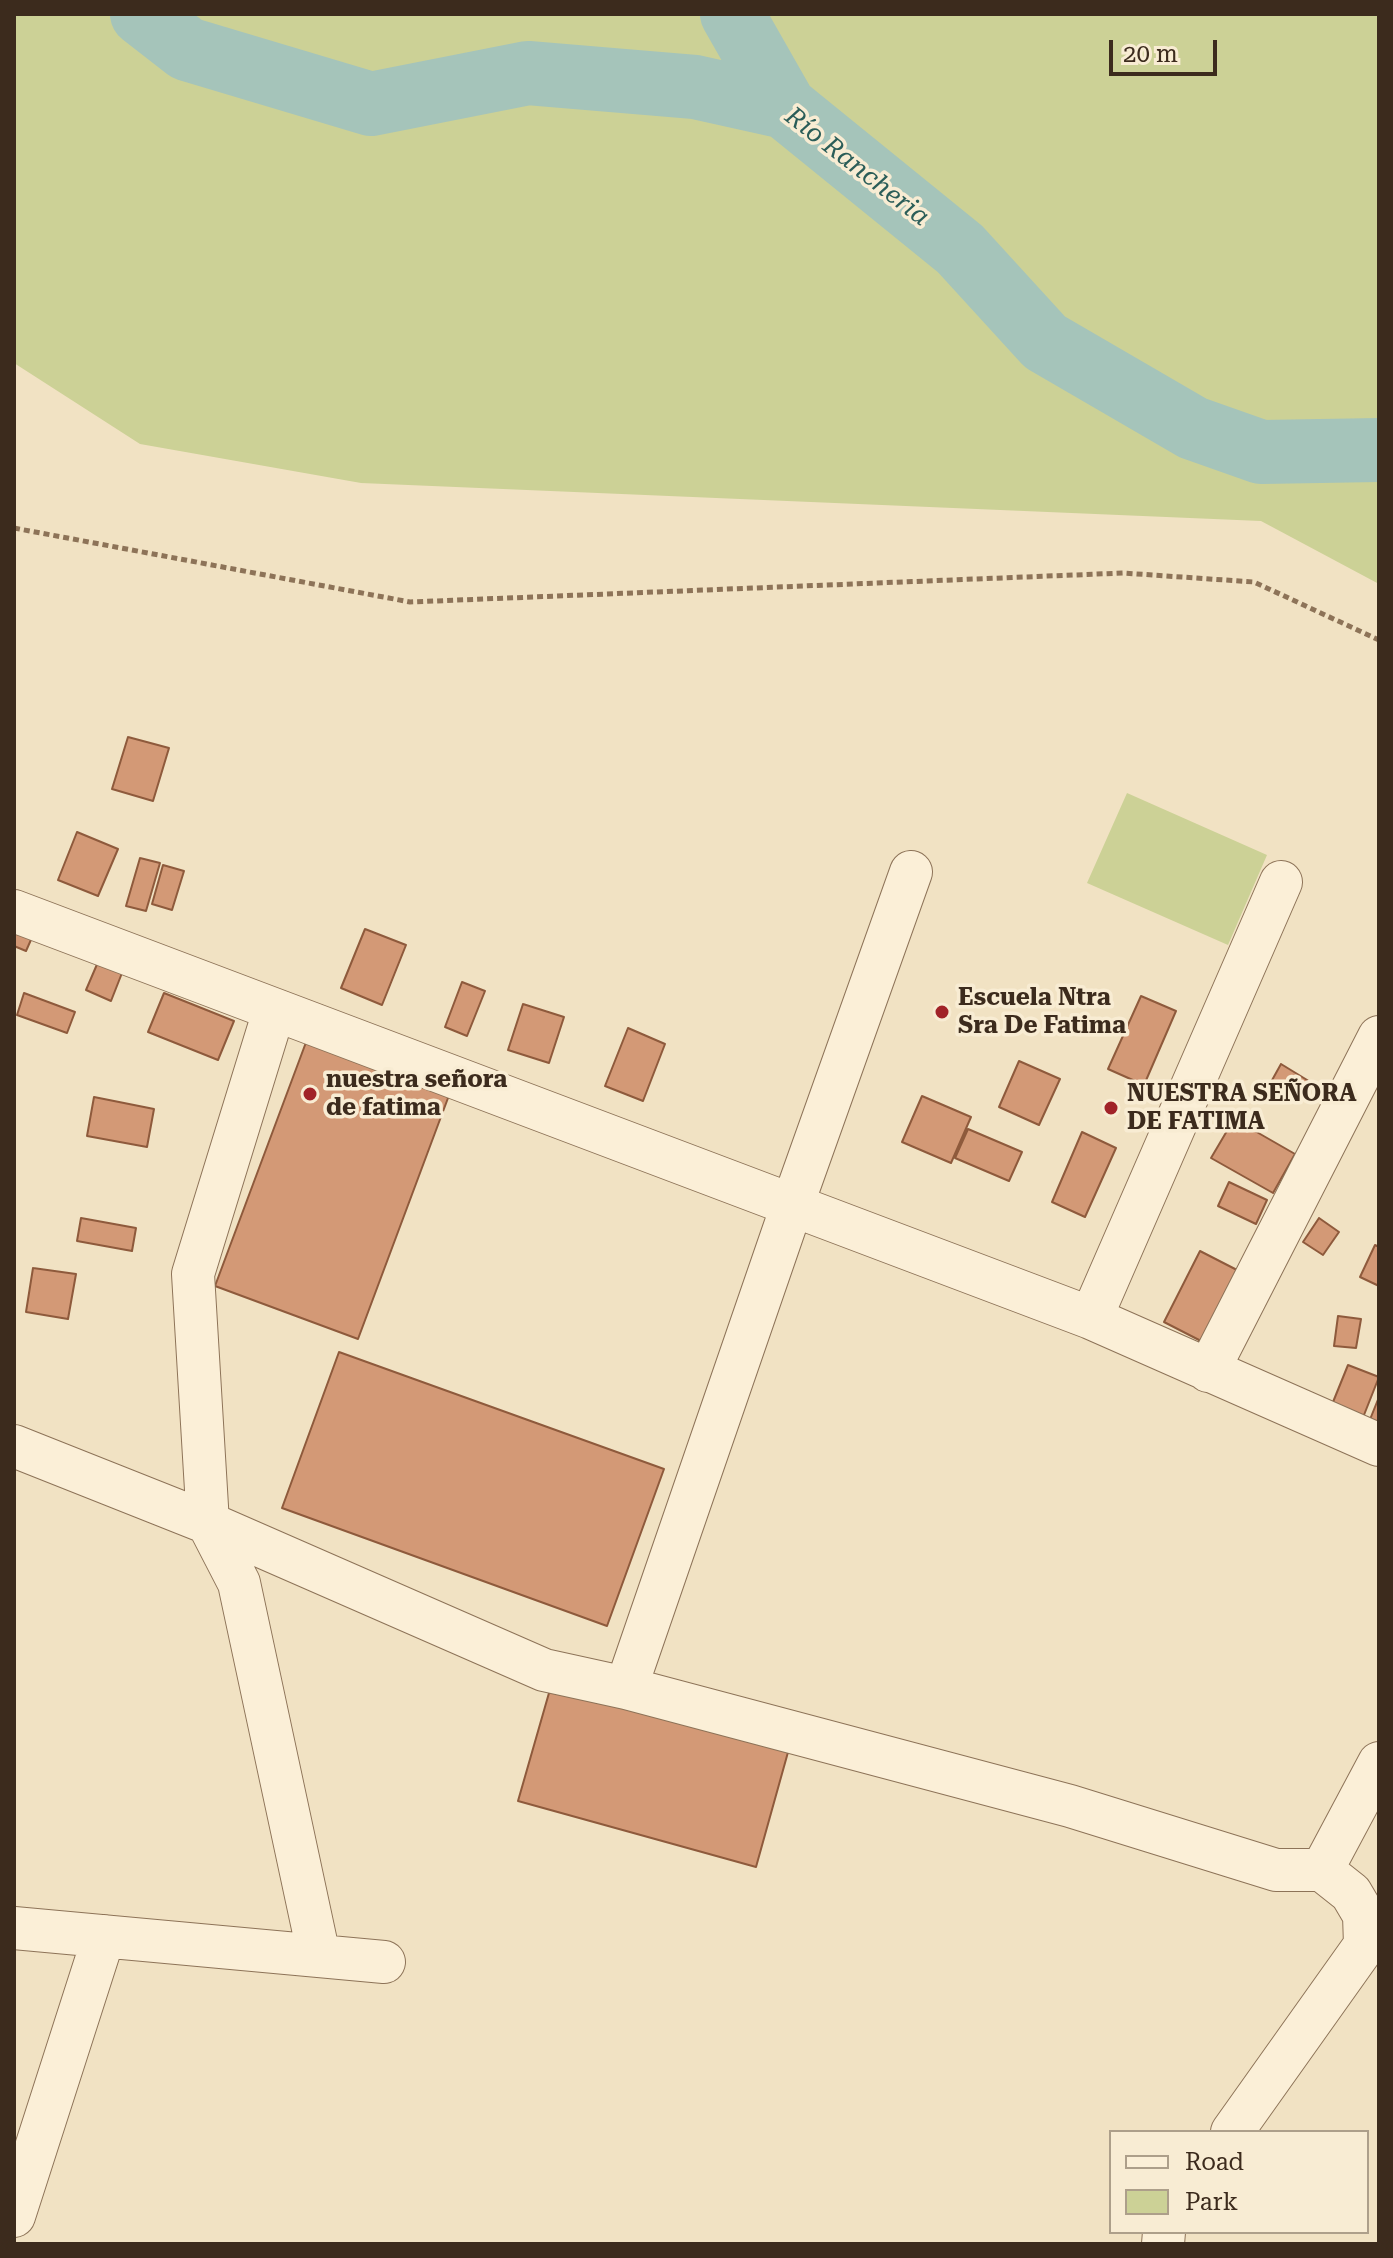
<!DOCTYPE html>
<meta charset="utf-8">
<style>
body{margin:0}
#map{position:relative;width:1393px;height:2258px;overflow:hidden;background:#f1e2c3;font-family:"Roboto Serif",serif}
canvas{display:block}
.frame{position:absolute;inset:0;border:16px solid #3c2b1d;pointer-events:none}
.legend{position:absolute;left:1109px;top:2130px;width:260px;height:104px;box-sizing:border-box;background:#f8ecd3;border:2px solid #ad9f8a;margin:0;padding:10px 14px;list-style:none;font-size:24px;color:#3c2b1d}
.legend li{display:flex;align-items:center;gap:16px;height:40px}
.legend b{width:40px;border:2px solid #ad9f8a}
.scale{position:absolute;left:1109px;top:40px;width:108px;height:36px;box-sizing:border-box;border:4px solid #3c2b1d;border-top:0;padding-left:10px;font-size:24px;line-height:28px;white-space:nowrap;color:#3c2b1d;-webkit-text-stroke:6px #f8ecd3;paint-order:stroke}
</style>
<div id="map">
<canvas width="1393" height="2258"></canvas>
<div class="frame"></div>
<ul class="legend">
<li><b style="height:10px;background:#fbefd7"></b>Road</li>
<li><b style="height:22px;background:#ccd196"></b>Park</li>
</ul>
<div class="scale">20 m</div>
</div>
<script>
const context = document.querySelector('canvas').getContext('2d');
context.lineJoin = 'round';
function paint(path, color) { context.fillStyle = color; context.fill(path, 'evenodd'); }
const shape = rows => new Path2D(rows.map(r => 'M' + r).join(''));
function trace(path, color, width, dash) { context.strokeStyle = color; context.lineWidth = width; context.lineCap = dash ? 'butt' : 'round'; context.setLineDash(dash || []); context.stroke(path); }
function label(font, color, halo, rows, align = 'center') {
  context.font = font + ' "Roboto Serif",serif'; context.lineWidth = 7; context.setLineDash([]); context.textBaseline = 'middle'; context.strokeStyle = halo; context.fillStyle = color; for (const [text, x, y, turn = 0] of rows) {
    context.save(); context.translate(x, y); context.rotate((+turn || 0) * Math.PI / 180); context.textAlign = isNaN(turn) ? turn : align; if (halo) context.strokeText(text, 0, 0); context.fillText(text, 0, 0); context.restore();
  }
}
const green = shape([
 [14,14,1379,14,1379,584,1261,521,361,483,140,444,14,363],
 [1127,793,1267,855,1228,945,1087,883]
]);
const river = shape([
 [142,14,187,49,371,104,528,73,695,87,785,107,960,249,1045,342,1193,428,1261,452,1379,450],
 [732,14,785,107]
]);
const building = shape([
 [128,737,169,748,153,801,112,789,128,737],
 [77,832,118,849,98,896,58,880,77,832],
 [140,858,160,863,146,911,126,906,140,858],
 [163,865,184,871,172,910,152,904,163,865],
 [14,924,34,933,26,951,14,946,14,924],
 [365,929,406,945,382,1005,341,988,365,929],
 [98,962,122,973,111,1001,86,990,98,962],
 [462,982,485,991,467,1036,445,1027,462,982],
 [24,993,75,1012,67,1033,17,1015,24,993],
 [164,993,234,1021,218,1060,148,1032,164,993],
 [1141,996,1176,1011,1144,1085,1108,1069,1141,996],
 [523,1004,564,1017,549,1063,508,1050,523,1004],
 [628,1028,665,1044,643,1101,605,1086,628,1028],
 [308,1037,451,1090,358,1339,215,1286,308,1037],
 [1019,1061,1060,1079,1039,1125,999,1107,1019,1061],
 [1281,1064,1312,1083,1301,1100,1271,1082,1281,1064],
 [922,1096,971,1117,951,1163,902,1142,922,1096],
 [94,1097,154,1109,147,1147,87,1136,94,1097],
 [1234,1119,1295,1154,1273,1193,1211,1158,1234,1119],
 [968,1129,1022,1152,1009,1181,955,1158,968,1129],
 [1082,1132,1116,1148,1085,1217,1052,1202,1082,1132],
 [1229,1182,1267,1200,1256,1224,1218,1206,1229,1182],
 [81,1218,136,1228,132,1251,77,1241,81,1218],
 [1319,1218,1339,1232,1323,1255,1303,1242,1319,1218],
 [1375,1245,1379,1247,1379,1286,1360,1277,1375,1245],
 [1200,1251,1237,1270,1201,1341,1164,1322,1200,1251],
 [33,1268,76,1274,68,1319,26,1312,33,1268],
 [1338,1316,1361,1319,1356,1348,1334,1346,1338,1316],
 [339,1352,664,1469,607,1626,282,1508,339,1352],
 [1348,1365,1379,1377,1362,1420,1331,1407,1348,1365],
 [1379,1397,1379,1426,1369,1422,1379,1397],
 [553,1679,790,1745,756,1867,518,1801,553,1679]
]);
const path = shape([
 [14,528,410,602,1123,573,1254,582,1379,640]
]);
const minor = shape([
 [14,911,1091,1318,1379,1445],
 [274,1011,193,1274,208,1523,239,1583,319,1956],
 [1091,1318,1281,882],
 [1208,1371,1379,1037],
 [14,1446,208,1523,544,1670,626,1688,1070,1806,1276,1870,1322,1870,1351,1893,1364,1915,1365,1945,1232,2132],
 [626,1688,792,1206,911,872],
 [1322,1870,1379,1763],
 [14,1928,384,1962],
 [14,2216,104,1936],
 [1163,2244,1164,2232]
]);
const markers = [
 [942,1012,8,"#a12328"],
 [310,1094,8,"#a12328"],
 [1111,1108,8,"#a12328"]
];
const poiNames = [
 ["Escuela Ntra",958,998],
 ["Sra De Fatima",958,1026],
 ["nuestra señora",326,1080],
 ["de fatima",326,1108],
 ["NUESTRA SEÑORA",1127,1094],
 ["DE FATIMA",1127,1122]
];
const waterNames = [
 ["Río Rancheria",857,167,38]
];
paint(green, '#ccd196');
trace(river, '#a5c4ba', 64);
paint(building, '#d39976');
trace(building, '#8e5a3c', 2);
trace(minor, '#8d7358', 44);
trace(path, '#8d7358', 5, [6, 4]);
trace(minor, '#fbefd7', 42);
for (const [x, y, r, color] of markers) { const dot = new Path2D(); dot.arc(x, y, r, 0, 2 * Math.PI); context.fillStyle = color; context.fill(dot); trace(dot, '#f8ecd3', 3); }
label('bold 24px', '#3c2b1d', '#f8ecd3', poiNames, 'left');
label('italic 26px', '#2b5d58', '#f8ecd3', waterNames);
</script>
